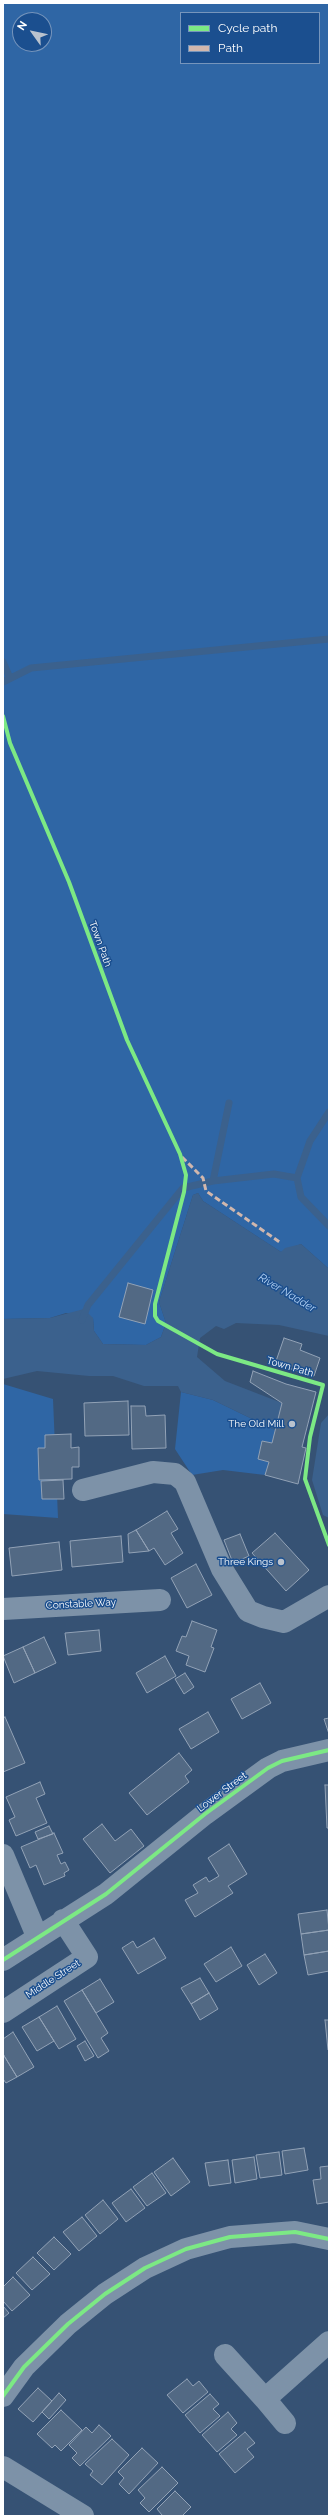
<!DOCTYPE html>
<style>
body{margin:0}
#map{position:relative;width:332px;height:2519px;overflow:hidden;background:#365274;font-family:Raleway,sans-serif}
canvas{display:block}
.frame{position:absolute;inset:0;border:4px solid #fff;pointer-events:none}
.legend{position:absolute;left:180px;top:12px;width:140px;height:52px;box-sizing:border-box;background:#1b4f8f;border:1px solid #7695bc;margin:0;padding:5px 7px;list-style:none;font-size:12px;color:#fff}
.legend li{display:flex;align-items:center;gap:8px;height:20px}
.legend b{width:20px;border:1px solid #7695bc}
.north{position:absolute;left:12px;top:12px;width:40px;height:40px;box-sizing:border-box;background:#1b4f8f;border:1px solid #7695bc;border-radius:50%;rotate:303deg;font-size:11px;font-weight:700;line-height:16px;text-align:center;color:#fff}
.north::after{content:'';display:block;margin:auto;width:14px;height:18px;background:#b9c2ce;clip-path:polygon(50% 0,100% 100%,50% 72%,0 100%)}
</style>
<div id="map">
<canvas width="332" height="2519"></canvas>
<div class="frame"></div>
<ul class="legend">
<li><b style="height:5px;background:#7ce984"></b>Cycle path</li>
<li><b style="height:5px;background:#d1b7ad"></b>Path</li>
</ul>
<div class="north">N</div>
</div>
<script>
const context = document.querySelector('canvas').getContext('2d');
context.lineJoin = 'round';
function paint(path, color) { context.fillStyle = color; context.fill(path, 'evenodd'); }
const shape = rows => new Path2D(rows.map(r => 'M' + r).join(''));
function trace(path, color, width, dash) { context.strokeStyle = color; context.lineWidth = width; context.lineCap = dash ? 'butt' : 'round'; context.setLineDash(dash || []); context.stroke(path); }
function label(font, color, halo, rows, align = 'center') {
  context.font = font + ' Raleway,sans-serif'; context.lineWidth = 3; context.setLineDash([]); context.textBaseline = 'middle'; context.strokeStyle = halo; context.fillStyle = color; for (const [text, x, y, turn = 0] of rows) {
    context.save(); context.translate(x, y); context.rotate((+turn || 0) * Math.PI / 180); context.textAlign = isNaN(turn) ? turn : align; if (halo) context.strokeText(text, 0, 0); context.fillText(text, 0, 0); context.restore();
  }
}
const green = shape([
 [3,3,329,3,329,1269,301,1244,281,1252,203,1201,198,1193,193,1195,159,1302,166,1323,161,1337,146,1345,103,1344,94,1331,93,1318,66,1313,50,1318,3,1319],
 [181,13,319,13,319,63,181,63],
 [20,20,44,20,44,44,20,44],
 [3,1384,53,1399,58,1518,3,1514],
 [181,1392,213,1400,275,1430,272,1443,262,1441,258,1459,269,1462,265,1475,223,1470,192,1475,175,1449]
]);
const water = shape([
 [198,1193,203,1201,281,1252,285,1248,301,1244,329,1269,329,1336,279,1325,236,1323,224,1329,216,1326,200,1338,197,1357,225,1381,282,1403,275,1430,213,1400,181,1392,178,1386,144,1386,113,1376,89,1376,37,1371,3,1379,3,1319,50,1318,84,1309,93,1318,94,1331,103,1344,146,1345,161,1337,166,1323,159,1302,193,1195],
 [329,1414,329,1518,323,1515,312,1480,321,1423]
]);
const stream = shape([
 [3,662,10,678],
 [3,682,31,668,329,639],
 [329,1112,310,1141,297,1178,301,1197,329,1226],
 [213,1181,229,1103],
 [82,1320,88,1305,183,1188,213,1181,274,1174,297,1178]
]);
const building = shape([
 [128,1283,153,1290,145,1324,119,1317,128,1283],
 [284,1338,302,1344,300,1350,320,1358,314,1376,275,1364,284,1338],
 [253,1371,286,1384,316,1392,302,1447,306,1448,298,1484,265,1475,269,1462,258,1459,262,1441,272,1443,282,1403,250,1382,253,1371],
 [128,1401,129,1435,85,1436,84,1403,128,1401],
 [131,1406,145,1406,146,1416,165,1415,166,1448,132,1449,131,1406],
 [71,1434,71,1448,79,1447,79,1467,72,1467,72,1479,39,1480,38,1448,45,1448,45,1435,71,1434],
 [63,1480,64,1499,42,1499,41,1481,63,1480],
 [167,1511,178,1529,171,1533,183,1553,165,1565,154,1548,149,1551,136,1530,167,1511],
 [136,1530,149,1551,129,1553,128,1534,136,1530],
 [275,1533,309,1570,286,1591,252,1553,275,1533],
 [240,1534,249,1556,233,1563,224,1540,240,1534],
 [121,1536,123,1562,72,1567,70,1541,121,1536],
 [59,1542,62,1570,12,1576,9,1548,59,1542],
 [196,1564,212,1595,187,1608,171,1578,196,1564],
 [192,1621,217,1630,211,1647,214,1648,205,1672,186,1665,189,1656,176,1651,182,1636,186,1637,192,1621],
 [99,1630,101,1651,68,1655,65,1633,99,1630],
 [44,1637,56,1663,35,1673,23,1647,44,1637],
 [23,1647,35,1673,14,1683,3,1656,23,1647],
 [165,1656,176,1676,147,1693,136,1673,165,1656],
 [185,1673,194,1687,184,1694,175,1679,185,1673],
 [260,1683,271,1703,242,1719,231,1699,260,1683],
 [208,1712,219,1732,191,1749,179,1729,208,1712],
 [5,1717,25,1763,3,1772,3,1718,5,1717],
 [329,1718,329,1734,324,1719,329,1718],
 [179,1753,192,1770,185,1776,189,1782,147,1815,129,1793,179,1753],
 [40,1782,45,1794,36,1798,47,1823,16,1836,9,1820,15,1817,6,1797,40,1782],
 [325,1785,329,1785,329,1828,327,1828,325,1785],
 [102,1824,115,1841,131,1829,144,1846,110,1873,83,1839,102,1824],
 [49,1826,53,1834,38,1839,35,1832,49,1826],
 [54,1833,63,1853,57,1855,61,1864,65,1862,69,1870,64,1873,65,1876,44,1885,36,1865,30,1868,21,1847,54,1833],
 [229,1844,247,1874,228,1886,233,1893,195,1917,185,1900,198,1893,193,1885,206,1877,209,1882,219,1876,208,1858,229,1844],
 [327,1910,329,1930,301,1934,298,1914,327,1910],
 [329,1930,329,1951,304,1955,301,1934,329,1930],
 [154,1938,166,1958,138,1974,122,1948,133,1941,137,1948,154,1938],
 [231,1947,242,1966,216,1982,204,1964,231,1947],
 [329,1951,329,1971,308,1975,304,1955,329,1951],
 [265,1954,277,1973,259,1985,247,1965,265,1954],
 [200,1978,209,1993,191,2004,181,1988,200,1978],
 [100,1979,114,2002,96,2013,82,1990,100,1979],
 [82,1990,108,2033,101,2038,109,2051,98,2058,64,2001,82,1990],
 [209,1993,218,2009,200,2020,191,2004,209,1993],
 [57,2006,76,2039,59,2049,39,2017,57,2006],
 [39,2017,54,2041,37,2051,22,2027,39,2017],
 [325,2020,329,2020,329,2050,328,2050,325,2020],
 [13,2032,34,2067,17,2077,3,2054,3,2039,13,2032],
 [85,2041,94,2056,85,2061,77,2046,85,2041],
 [3,2054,17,2077,6,2083,3,2079,3,2054],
 [304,2148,308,2170,285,2174,282,2151,304,2148],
 [279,2152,282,2175,260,2178,256,2155,279,2152],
 [254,2157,257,2179,235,2183,232,2160,254,2157],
 [173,2158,190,2182,171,2196,154,2172,173,2158],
 [228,2160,231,2183,209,2186,205,2163,228,2160],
 [329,2166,329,2202,317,2204,313,2180,321,2179,320,2167,329,2166],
 [152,2173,166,2193,147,2206,133,2187,152,2173],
 [131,2189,145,2208,126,2222,112,2203,131,2189],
 [103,2200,118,2219,100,2234,85,2215,103,2200],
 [82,2217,97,2236,79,2251,63,2232,82,2217],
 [54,2237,71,2254,54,2270,37,2253,54,2237],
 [33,2257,50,2274,32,2290,16,2273,33,2257],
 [13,2277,30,2295,12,2311,3,2301,3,2287,13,2277],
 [3,2306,9,2313,3,2318,3,2306],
 [187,2379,193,2386,199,2381,208,2392,183,2413,167,2395,187,2379],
 [38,2388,52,2401,33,2422,18,2409,38,2388],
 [59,2393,66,2400,49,2419,42,2412,59,2393],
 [210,2394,219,2404,213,2409,220,2416,200,2433,185,2415,210,2394],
 [61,2410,82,2430,61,2451,55,2445,52,2448,37,2434,61,2410],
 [228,2412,237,2423,231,2429,237,2435,217,2452,202,2435,228,2412],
 [99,2425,111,2436,80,2466,72,2458,77,2453,69,2445,86,2427,92,2433,99,2425],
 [245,2432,255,2443,247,2449,254,2457,235,2473,219,2454,245,2432],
 [112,2439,129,2455,102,2485,90,2475,93,2471,85,2464,112,2439],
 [142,2448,158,2463,129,2494,119,2484,124,2478,118,2472,142,2448],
 [162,2467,178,2483,149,2512,140,2503,145,2498,138,2490,162,2467],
 [175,2491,191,2507,182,2516,161,2516,162,2515,157,2509,175,2491]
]);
const minor = shape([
 [83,1490,153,1472,175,1474,185,1482,222,1569,248,1611,263,1617,284,1622,329,1596],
 [3,1609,160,1600],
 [3,1855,37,1936],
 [3,1960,106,1894,205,1814,268,1768,282,1761,329,1750],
 [3,2012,87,1957,63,1920],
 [225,2355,265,2399,329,2342],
 [3,2396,24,2367,68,2324,105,2294,145,2268,186,2249,230,2237,295,2232,329,2239],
 [265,2399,285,2423],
 [3,2467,83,2516]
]);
const quiet = shape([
 [182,1157,203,1178,206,1191,281,1243]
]);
const cycleway = shape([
 [3,716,10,743,69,882,127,1040,180,1154,186,1175,184,1192,155,1304,155,1316,158,1321,217,1354,323,1385,310,1437,305,1479,329,1545],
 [3,1960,106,1894,205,1814,268,1768,282,1761,329,1750],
 [3,2396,24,2367,68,2324,105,2294,145,2268,186,2249,230,2237,295,2232,329,2239]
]);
const markers = [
 [292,1424,4,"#b9c2ce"],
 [281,1562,4,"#b9c2ce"]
];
const streetNames = [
 ["Town Path",100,944,70],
 ["Town Path",290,1367,16],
 ["Constable Way",81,1604,-3],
 ["Lower Street",222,1792,-37],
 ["Middle Street",53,1979,-33]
];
const poiNames = [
 ["The Old Mill",284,1424],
 ["Three Kings",273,1562]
];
const waterNames = [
 ["River Nadder",287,1293,31]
];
paint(green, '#2f66a5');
paint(water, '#3b618d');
trace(stream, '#3b618d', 7);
paint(building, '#526984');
trace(building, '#92a2b6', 1);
trace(minor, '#7d92a8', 22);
trace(quiet, '#d1b7ad', 3, [6, 3]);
trace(cycleway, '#7ce984', 4);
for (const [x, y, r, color] of markers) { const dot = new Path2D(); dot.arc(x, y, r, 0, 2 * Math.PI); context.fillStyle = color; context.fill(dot); trace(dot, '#1b4f8f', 1.5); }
label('10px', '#fff', '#1b4f8f', streetNames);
label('10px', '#fff', '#1b4f8f', poiNames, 'right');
label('italic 11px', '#b5d3f5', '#1b4f8f', waterNames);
</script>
